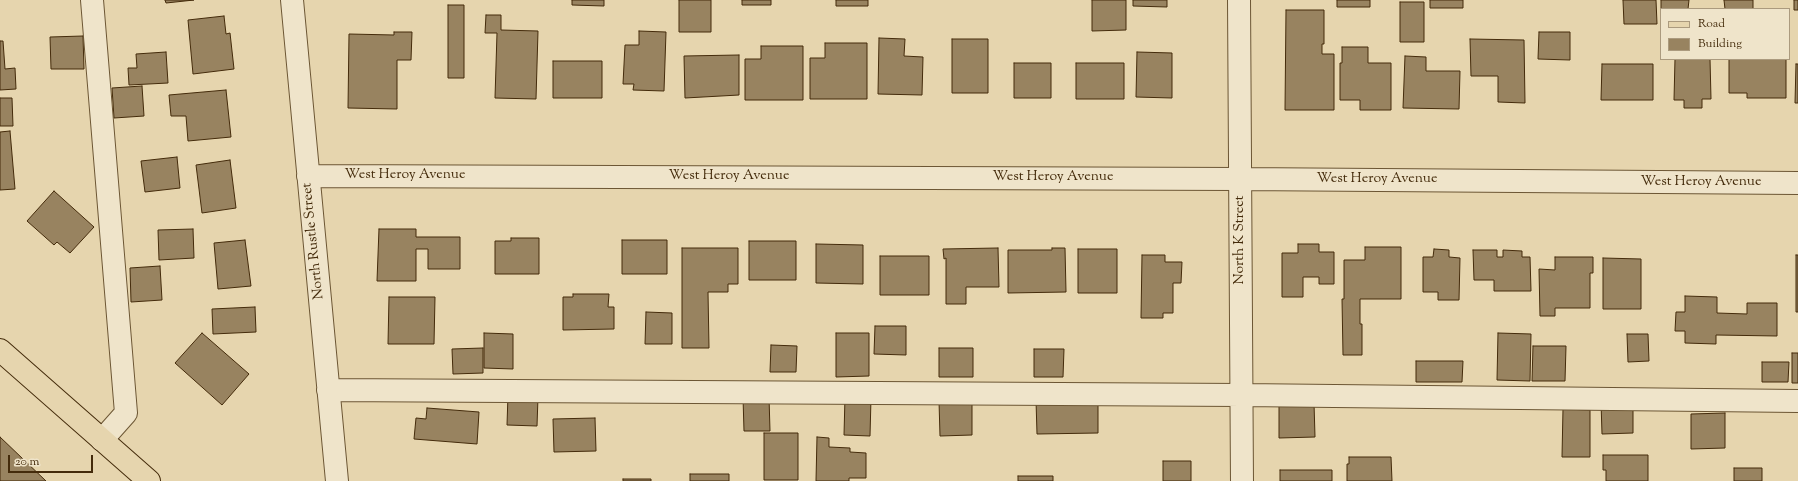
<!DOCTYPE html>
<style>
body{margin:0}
#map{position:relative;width:1798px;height:481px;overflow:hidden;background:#e6d5ae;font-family:"Sorts Mill Goudy",serif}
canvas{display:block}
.legend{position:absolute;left:1660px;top:8px;width:130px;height:52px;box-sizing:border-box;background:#efe4ca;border:1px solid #ab9a7e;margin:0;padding:5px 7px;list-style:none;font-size:12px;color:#442b0b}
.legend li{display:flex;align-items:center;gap:8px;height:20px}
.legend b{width:20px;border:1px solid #ab9a7e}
.scale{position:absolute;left:8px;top:455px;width:85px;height:18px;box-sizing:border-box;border:2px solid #442b0b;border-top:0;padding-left:5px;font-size:12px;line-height:14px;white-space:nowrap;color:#442b0b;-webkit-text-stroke:3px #efe4ca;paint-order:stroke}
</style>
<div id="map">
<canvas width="1798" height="481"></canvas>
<ul class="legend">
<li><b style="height:5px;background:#e6d5ae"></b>Road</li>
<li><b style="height:11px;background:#988360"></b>Building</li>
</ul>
<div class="scale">20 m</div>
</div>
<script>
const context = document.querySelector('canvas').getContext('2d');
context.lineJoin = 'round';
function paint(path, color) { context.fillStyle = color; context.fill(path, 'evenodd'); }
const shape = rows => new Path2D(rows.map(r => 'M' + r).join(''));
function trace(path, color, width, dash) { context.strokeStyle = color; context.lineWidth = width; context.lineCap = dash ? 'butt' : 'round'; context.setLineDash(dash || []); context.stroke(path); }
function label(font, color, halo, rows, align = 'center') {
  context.font = font + ' "Sorts Mill Goudy",serif'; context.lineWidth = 3; context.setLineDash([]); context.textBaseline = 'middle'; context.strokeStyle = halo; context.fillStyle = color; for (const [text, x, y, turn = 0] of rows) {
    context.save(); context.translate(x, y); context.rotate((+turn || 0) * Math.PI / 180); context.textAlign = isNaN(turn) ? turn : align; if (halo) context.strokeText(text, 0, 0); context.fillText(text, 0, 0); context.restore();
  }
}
const building = shape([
 [165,0,194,0,166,3,165,0],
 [572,0,604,0,604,6,572,5,572,0],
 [679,0,711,0,711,32,679,32,679,0],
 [742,0,771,0,771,5,742,5,742,0],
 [836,0,868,0,868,6,836,6,836,0],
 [1092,0,1126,0,1126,30,1092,31,1092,0],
 [1133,0,1167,0,1167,7,1133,6,1133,0],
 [1337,0,1370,0,1370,7,1337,7,1337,0],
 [1430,0,1463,0,1463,8,1430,8,1430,0],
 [1623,0,1656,0,1657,24,1624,24,1623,0],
 [1661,0,1689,0,1688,9,1661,9,1661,0],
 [1724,0,1753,0,1753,9,1725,9,1724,0],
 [1794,0,1798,0,1798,10,1794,10,1794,0],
 [1400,2,1424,2,1424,42,1400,42,1400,2],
 [448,5,464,5,464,78,448,78,448,5],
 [1286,10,1324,10,1324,44,1322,44,1322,54,1334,54,1334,110,1285,110,1286,10],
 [486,15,501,15,501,30,538,31,536,99,495,98,497,33,485,33,486,15],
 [224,16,226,34,230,33,234,69,193,74,188,20,224,16],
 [639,31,666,32,664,91,633,90,634,84,623,84,625,45,639,45,639,31],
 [394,32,412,32,411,60,397,60,397,109,348,108,349,34,394,35,394,32],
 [1539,32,1570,32,1570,60,1538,59,1539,32],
 [83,36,84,69,51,69,50,37,83,36],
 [879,38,905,39,904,56,923,57,922,95,878,94,879,38],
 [952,39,988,39,988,93,952,93,952,39],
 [1470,39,1524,40,1525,103,1498,102,1498,76,1471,76,1470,39],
 [0,41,3,41,5,69,15,68,16,89,0,90,0,41],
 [825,43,867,43,867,99,810,99,810,58,825,58,825,43],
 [761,46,803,46,803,100,745,100,745,59,761,59,761,46],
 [1342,47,1368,47,1368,63,1391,63,1391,110,1360,110,1360,100,1340,100,1340,63,1342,63,1342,47],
 [166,52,168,83,129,85,128,68,137,68,136,54,166,52],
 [1137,52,1172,53,1172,98,1136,97,1137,52],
 [739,55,739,95,685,98,684,56,739,55],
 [1405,56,1426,57,1426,71,1460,71,1459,109,1403,108,1405,56],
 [1675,59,1710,59,1711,99,1702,99,1702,108,1684,108,1684,100,1674,100,1675,59],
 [1729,59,1786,59,1786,98,1747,98,1747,93,1729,93,1729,59],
 [553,61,602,61,602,98,553,98,553,61],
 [1014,63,1051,63,1051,98,1014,98,1014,63],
 [1076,63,1124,63,1124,99,1076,99,1076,63],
 [1602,64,1653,64,1653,100,1601,100,1602,64],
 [1796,64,1798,64,1798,103,1795,103,1796,64],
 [142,86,144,116,114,118,112,88,142,86],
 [226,90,231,137,188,141,186,116,171,116,169,95,226,90],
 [0,98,12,98,13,126,0,126,0,98],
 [10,131,15,189,0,190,0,132,10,131],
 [177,157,180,188,145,192,141,161,177,157],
 [230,160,236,208,202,213,196,165,230,160],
 [54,191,94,227,70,253,57,242,54,245,27,221,54,191],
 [193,229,194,258,159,260,158,230,193,229],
 [379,229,416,229,416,237,460,237,460,269,428,269,428,249,416,249,416,281,377,281,379,229],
 [511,238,539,238,539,274,495,274,495,241,511,241,511,238],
 [245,240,251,286,218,289,214,243,245,240],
 [622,240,667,240,667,274,622,274,622,240],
 [749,241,796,241,796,280,749,280,749,241],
 [816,244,863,245,863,284,816,283,816,244],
 [1298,244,1319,244,1319,252,1334,252,1334,284,1319,284,1319,277,1303,277,1303,297,1282,297,1282,253,1298,253,1298,244],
 [1365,247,1401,247,1401,299,1360,299,1360,324,1362,324,1362,355,1343,355,1342,299,1344,299,1344,260,1365,260,1365,247],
 [682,248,738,248,738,284,728,284,728,292,708,292,709,348,682,348,682,248],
 [998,248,999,287,966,287,966,304,946,304,946,258,944,259,943,249,998,248],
 [1052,248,1065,248,1066,292,1008,293,1008,250,1052,250,1052,248],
 [1078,249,1117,249,1117,293,1078,293,1078,249],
 [1434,249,1449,250,1449,257,1460,258,1459,300,1438,300,1438,292,1423,292,1423,257,1433,257,1434,249],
 [1473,250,1497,250,1497,257,1503,257,1503,250,1522,251,1522,257,1530,257,1531,291,1494,291,1494,280,1474,280,1473,250],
 [1142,255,1165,255,1165,262,1182,262,1181,283,1173,283,1173,313,1163,313,1163,318,1141,318,1142,255],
 [1796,255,1798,255,1798,312,1796,312,1796,255],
 [880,256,929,256,929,295,880,295,880,256],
 [1555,257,1593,257,1593,273,1590,273,1590,308,1555,308,1555,316,1540,316,1539,269,1555,270,1555,257],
 [1603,258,1641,259,1641,309,1603,309,1603,258],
 [160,266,162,300,131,302,130,268,160,266],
 [573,294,609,294,608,307,614,307,614,329,563,330,563,297,573,297,573,294],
 [1685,296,1717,297,1717,313,1747,314,1747,303,1777,303,1777,336,1716,335,1716,344,1685,343,1685,331,1675,331,1676,312,1685,312,1685,296],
 [389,297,435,297,434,344,388,344,389,297],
 [255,307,256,332,213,334,212,309,255,307],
 [646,312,672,313,672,344,645,344,646,312],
 [875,326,906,326,906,355,874,354,875,326],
 [202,333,249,374,222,405,175,363,202,333],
 [484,333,513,334,513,369,484,368,484,333],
 [836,333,869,333,869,376,836,377,836,333],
 [1498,333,1531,334,1530,381,1497,380,1498,333],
 [1627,334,1648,334,1649,361,1628,362,1627,334],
 [771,345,797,346,796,372,770,372,771,345],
 [1533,346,1566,346,1565,381,1532,381,1533,346],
 [483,348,483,373,453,374,452,349,483,348],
 [939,348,973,348,973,377,939,377,939,348],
 [1034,349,1064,349,1063,377,1034,377,1034,349],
 [1792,353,1798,353,1798,383,1792,383,1792,353],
 [1416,361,1463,361,1462,382,1416,382,1416,361],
 [1762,362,1789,362,1788,382,1762,382,1762,362],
 [508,395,538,397,537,426,507,425,508,395],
 [743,397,769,397,770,431,744,431,743,397],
 [845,397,871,398,870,436,844,435,845,397],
 [1098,399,1098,433,1037,434,1036,400,1098,399],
 [972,400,972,435,940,436,939,401,972,400],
 [1633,401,1633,433,1602,434,1601,402,1633,401],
 [1279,403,1314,403,1315,437,1279,438,1279,403],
 [427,408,479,412,477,444,414,439,416,418,426,419,427,408],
 [1563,409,1590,410,1590,457,1562,457,1563,409],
 [1725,413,1725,448,1691,449,1691,414,1725,413],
 [595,418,596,451,554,452,553,419,595,418],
 [764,433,798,433,798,480,764,480,764,433],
 [0,437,46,481,0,481,0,437],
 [817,437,829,438,829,447,850,448,850,452,866,453,866,478,849,478,849,481,816,481,817,437],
 [1603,455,1648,455,1648,481,1606,481,1606,470,1603,470,1603,455],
 [1349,457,1391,457,1392,481,1347,481,1347,464,1349,464,1349,457],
 [1163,461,1191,461,1191,481,1163,481,1163,461],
 [1734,468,1762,468,1762,481,1734,481,1734,468],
 [1280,470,1332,470,1332,481,1280,481,1280,470],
 [690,474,729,474,729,481,690,481,690,474],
 [1018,476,1053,476,1053,481,1018,481,1018,476],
 [623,479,651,479,651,481,623,481,623,479]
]);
const minor = shape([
 [92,0,126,413,102,440],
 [292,0,337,481],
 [1239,0,1242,481],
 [308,176,1240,179,1798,183],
 [328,390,1242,395,1798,401]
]);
const major = shape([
 [0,350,149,481]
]);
const streetNames = [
 ["West Heroy Avenue",405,176],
 ["West Heroy Avenue",729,177],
 ["West Heroy Avenue",1053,178],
 ["West Heroy Avenue",1377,180],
 ["West Heroy Avenue",1701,183],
 ["North K Street",1241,240,-90],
 ["North Rustle Street",314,241,-96]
];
paint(building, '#988360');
trace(building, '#442b0b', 1);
trace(minor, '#6c5634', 24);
trace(major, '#442b0b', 24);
trace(minor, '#efe4ca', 22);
trace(major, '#e6d5ae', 22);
label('14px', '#442b0b', '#efe4ca', streetNames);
</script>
